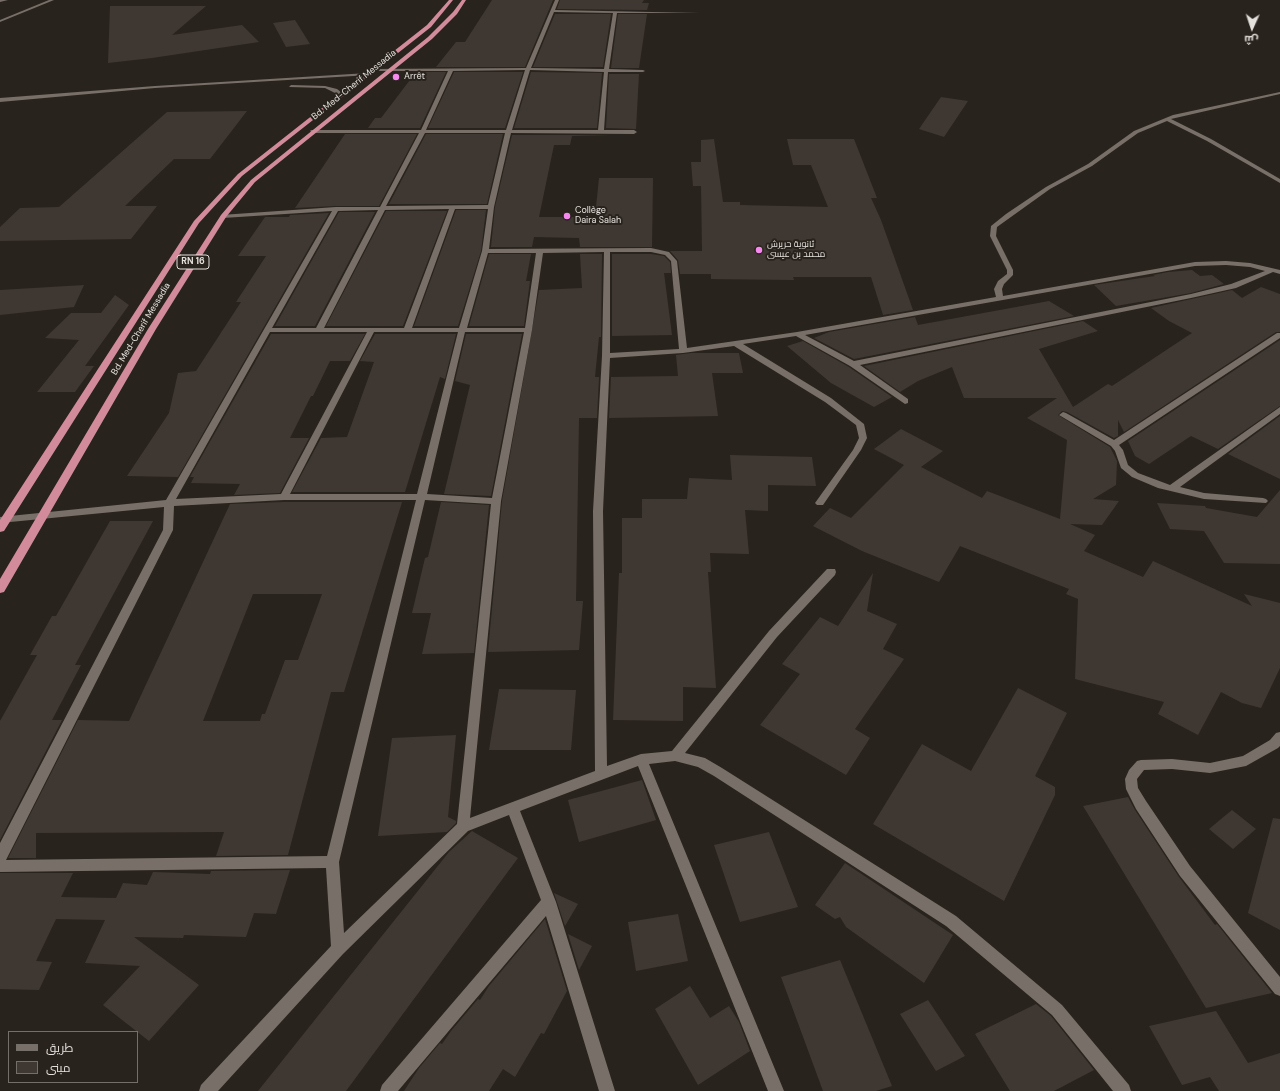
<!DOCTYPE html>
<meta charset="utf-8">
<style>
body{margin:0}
#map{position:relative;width:1280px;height:1091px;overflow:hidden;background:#29231d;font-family:"DM Sans",Cairo,sans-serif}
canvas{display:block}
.legend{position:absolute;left:8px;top:1031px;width:130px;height:52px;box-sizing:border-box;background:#29231d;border:1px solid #746f69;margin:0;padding:5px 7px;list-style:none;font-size:12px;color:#e4e0dc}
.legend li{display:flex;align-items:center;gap:8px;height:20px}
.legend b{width:20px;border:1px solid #746f69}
.north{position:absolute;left:1232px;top:8px;width:40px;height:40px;-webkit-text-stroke:3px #29231d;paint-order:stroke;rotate:183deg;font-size:11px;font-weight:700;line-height:16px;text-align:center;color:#e4e0dc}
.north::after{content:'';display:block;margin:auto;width:14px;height:18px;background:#e4e0dc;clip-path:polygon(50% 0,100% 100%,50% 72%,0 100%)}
</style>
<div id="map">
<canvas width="1280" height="1091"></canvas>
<ul class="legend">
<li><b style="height:5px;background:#776f68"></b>طريق</li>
<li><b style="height:11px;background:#3f3832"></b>مبنى</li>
</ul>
<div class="north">ش</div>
</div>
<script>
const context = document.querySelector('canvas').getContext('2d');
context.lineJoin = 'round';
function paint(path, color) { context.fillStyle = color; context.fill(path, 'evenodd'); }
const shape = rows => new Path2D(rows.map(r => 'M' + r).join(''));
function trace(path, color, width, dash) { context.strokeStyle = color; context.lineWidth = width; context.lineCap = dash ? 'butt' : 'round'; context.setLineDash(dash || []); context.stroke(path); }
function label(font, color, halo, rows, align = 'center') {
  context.font = font + ' "DM Sans",Cairo,sans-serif'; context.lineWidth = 4; context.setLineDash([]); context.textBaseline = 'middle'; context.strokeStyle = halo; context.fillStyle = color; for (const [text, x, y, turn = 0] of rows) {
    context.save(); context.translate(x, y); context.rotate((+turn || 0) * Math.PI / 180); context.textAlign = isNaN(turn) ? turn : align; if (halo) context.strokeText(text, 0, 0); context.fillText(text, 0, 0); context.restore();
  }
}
const building = shape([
 [492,0,553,0,525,67,436,67,456,42,465,42],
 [560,0,644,0,642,3,649,3,647,10,557,9],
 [110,6,206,6,172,35,242,25,259,42,152,58,108,63],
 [555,14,611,14,603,67,533,67],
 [618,14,647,14,639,68,611,68],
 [295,20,310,44,286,47,273,23],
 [416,72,446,72,420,128,349,128,368,128,375,118,381,118],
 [454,72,523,72,505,128,428,128],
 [531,72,602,73,597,128,514,128],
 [609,74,639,74,636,129,606,128],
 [941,97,968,101,944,137,919,129],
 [247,111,210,159,174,159,125,206,157,206,131,239,0,241,0,227,20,208,59,207,167,112],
 [345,134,417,134,379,206,336,206,295,208],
 [426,134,503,134,487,204,389,204],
 [512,135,612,135,572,136,570,145,554,145,539,217,595,217,599,178,653,178,652,247,580,247,579,238,534,237,532,247,491,247,495,207],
 [714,139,723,202,740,202,740,205,828,207,811,165,793,165,787,139,854,139,877,198,871,198,881,220,913,310,883,315,871,277,793,277,794,280,711,279,711,274,680,274,678,260,670,251,702,251,701,186,693,186,691,162,701,162,701,140],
 [456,210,486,210,481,251,458,326,414,326],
 [386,211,447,211,403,326,326,326],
 [339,212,375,212,315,326,275,326],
 [329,213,178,477,127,476,169,413,178,373,196,371,241,302,236,302,266,256,238,256,265,217,289,217,290,215],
 [489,254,531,254,526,281,530,281,524,326,469,326],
 [580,254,602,254,601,337,599,337,595,377,599,377,597,418,579,418,576,601,583,601,579,650,488,652,502,501,539,290,582,288],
 [612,254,651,254,664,256,670,262,671,273,664,273,672,335,612,336],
 [1192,270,1200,276,1212,275,1224,284,1191,293,1116,306,1094,285,1155,276,1153,275,1168,272],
 [84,285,74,307,0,315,0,290],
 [1261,287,1280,294,1280,332,1276,332,1124,432,1118,420,1118,436,1114,438,1067,412,1062,411,1058,415,1110,447,1117,461,1116,485,1093,499,1119,501,1102,525,1070,524,1095,535,1084,551,1143,577,1153,561,1252,606,1244,594,1280,603,1280,668,1261,708,1242,703,1221,692,1198,735,1158,714,1164,702,1075,679,1078,599,1066,594,1069,589,960,546,939,582,862,551,813,526,830,508,851,518,904,465,874,449,901,429,943,451,921,467,982,498,987,491,1060,519,1067,440,1027,418,1057,398,964,398,952,367,918,381,900,392,864,366,1083,321,1098,331,1039,349,1073,407,1108,384,1112,386,1192,333,1169,321,1151,308,1232,290,1242,298],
 [115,295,129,305,85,366,94,366,75,392,37,392,79,340,45,338,71,313,101,313],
 [1049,301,1074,316,854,359,814,338,829,332,915,317,918,325],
 [271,334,365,334,350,361,330,361,313,396,311,396,290,438,309,438,280,493,234,495,240,484,191,483,194,477,190,477],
 [375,334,456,334,445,379,440,377,405,492,292,492,321,438,347,437,374,362,360,361],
 [466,334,522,334,491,496,444,494,470,385,455,381],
 [1280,340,1280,406,1218,449,1191,436,1149,464,1135,456,1128,441],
 [803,341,849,367,892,397,874,407,831,383,787,346],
 [691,353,739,353,743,373,712,373,718,416,609,418,611,377,678,376,676,355],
 [1280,416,1280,479,1228,454],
 [730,455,812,457,816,486,768,485,768,511,745,510,749,554,710,553,711,572,708,572,716,688,683,687,683,721,613,720,619,573,622,573,622,518,642,518,642,499,687,499,689,478,732,480],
 [1280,490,1280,564,1224,563,1204,531,1170,529,1157,503,1205,506,1206,508,1257,517],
 [284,502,402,502,344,692,331,692,288,855,216,856,224,832,36,833,36,858,8,858,78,720,129,721,230,504],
 [253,594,322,594,298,660,285,660,265,714,262,714,260,721,203,721],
 [441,502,489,505,474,653,422,654,431,613,412,613,425,558,428,557],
 [110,521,153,521,75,665,81,665,52,720,62,720,0,840,0,721,37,655,30,655,52,616,56,616],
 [873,573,867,611,897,624,883,649,904,659,855,729,870,738,846,775,760,725,800,674,782,664,820,617,838,626],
 [1018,688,1067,713,1035,776,1055,787,1055,795,1004,901,873,824,922,744,971,771],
 [499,689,576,690,571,750,489,750],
 [456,735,448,817,456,821,456,823,447,832,378,836,392,738],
 [642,780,656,820,579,842,568,800],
 [1128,797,1135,810,1179,877,1215,925,1217,924,1272,993,1206,1008,1083,806],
 [1232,810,1256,829,1233,849,1209,829],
 [1273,818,1280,819,1280,930,1248,913],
 [472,831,518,858,346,1091,258,1091,449,852],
 [769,832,798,907,740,922,714,845],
 [845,863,953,935,924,983,846,927,840,917,835,919,815,905],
 [290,870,276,914,254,913,246,937,184,935,183,938,134,937,199,985,149,1041,103,1005,140,966,85,963,105,920,56,919,36,961,52,962,39,990,0,989,0,873,73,873,61,897,116,898,123,883,147,885,153,872,210,874,211,871],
 [554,893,578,904,565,926],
 [678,914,688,961,636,971,628,922],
 [545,919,567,991,544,1034,541,1033,515,1077,503,1069,489,1091,404,1091,419,1068,440,1043,442,1044,451,1031,478,999,480,1000,489,986],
 [568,934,592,946,579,970],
 [840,960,873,1040,892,1086,876,1091,823,1091,781,977],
 [690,986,710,1018,729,1006,739,1022,750,1051,698,1085,655,1009],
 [928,1000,965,1056,936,1071,900,1014],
 [1036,1004,1051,1016,1094,1070,1054,1091,1010,1091,975,1034],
 [1216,1011,1248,1063,1280,1053,1280,1091,1219,1091,1210,1077,1182,1085,1149,1026]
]);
const minor = shape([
 [0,0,8,0,0,2,0,0],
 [49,0,54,0,0,22,0,20,49,0],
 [555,0,559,0,555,10,700,13,617,13,609,69,643,70,645,71,643,72,608,72,604,130,634,130,637,132,634,134,511,133,494,207,489,249,651,248,669,252,677,261,687,348,797,332,996,297,994,289,998,281,1007,274,1007,270,990,236,991,226,1006,214,1046,187,1088,164,1134,131,1173,115,1280,92,1280,94,1171,119,1211,139,1280,179,1280,183,1207,141,1167,121,1138,133,1092,166,1050,189,997,227,996,236,1013,270,1013,275,1004,284,1002,289,1003,296,1195,262,1226,261,1250,263,1280,270,1280,274,1273,272,1236,288,1191,298,860,365,908,399,908,403,905,404,850,366,796,336,743,344,831,398,864,424,867,438,861,450,823,505,817,505,815,503,853,450,859,438,856,425,825,402,734,346,683,353,610,358,603,511,607,766,641,754,672,751,769,631,827,569,835,569,836,572,835,575,777,637,685,753,705,758,722,768,956,916,1062,1005,1129,1085,1131,1091,1113,1091,1052,1015,946,926,714,776,698,767,675,761,649,764,784,1091,768,1091,638,766,520,811,556,902,615,1091,599,1091,546,916,398,1091,380,1091,382,1085,541,900,509,815,468,831,343,954,218,1091,199,1091,201,1085,331,946,326,868,0,872,0,843,163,530,164,507,0,523,0,517,166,500,332,211,223,218,221,217,221,215,336,207,380,207,419,133,313,133,310,131,311,130,421,130,448,71,372,71,370,69,526,68,555,0],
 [554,12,613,13,604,69,531,68,554,12],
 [525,70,506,130,426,130,453,71,525,70],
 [530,70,604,72,598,130,512,130,530,70],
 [425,133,505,133,488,205,386,206,425,133],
 [449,209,404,328,324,328,385,210,449,209],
 [455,209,488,209,482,251,459,328,412,328,455,209],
 [378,210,316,328,272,328,338,211,378,210],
 [604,252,602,356,593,511,595,771,470,818,501,501,532,330,543,253,604,252],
 [610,252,651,252,665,255,671,261,679,349,610,353,610,252],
 [488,253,536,253,525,328,467,328,488,253],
 [1226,265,1250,267,1265,271,1231,284,1191,294,854,361,805,335,1195,266,1226,265],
 [270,332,367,332,281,494,176,499,270,332],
 [374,332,458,332,417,494,290,494,374,332],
 [465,332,524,332,492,498,427,494,465,332],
 [284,500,416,500,327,856,6,860,173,530,174,506,284,500],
 [425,500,491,504,457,824,344,933,339,862,425,500],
 [1277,333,1280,333,1280,338,1119,445,1123,450,1128,465,1138,473,1170,485,1280,407,1280,414,1180,487,1204,493,1263,498,1266,499,1268,501,1266,503,1204,499,1158,488,1132,477,1121,468,1115,451,1111,446,1059,415,1063,412,1066,413,1114,440,1277,333],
 [1280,732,1280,746,1278,748,1246,766,1210,773,1172,769,1144,770,1137,779,1138,788,1146,801,1190,866,1280,977,1280,996,1275,994,1180,876,1136,809,1126,789,1125,779,1129,770,1137,761,1141,760,1172,759,1210,763,1243,756,1270,740,1276,733,1280,732]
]);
const tertiary = shape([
 [368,73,370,75,155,88,0,102,0,98,155,86,368,73],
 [291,85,325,86,337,89,345,95,341,96,325,88,289,87,291,85]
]);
const trunk = shape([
 [449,0,453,0,431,27,242,176,199,223,4,531,0,532,0,520,194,221,238,174,427,25,449,0],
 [462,0,466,0,457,14,432,39,255,182,226,217,156,329,4,592,0,593,0,579,148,329,221,215,251,180,428,37,453,12,462,0]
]);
const markers = [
 [396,77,4,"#f589ee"],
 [567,216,4,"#f589ee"],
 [759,250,4,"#f589ee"]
];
const farPoinames = [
 ["Arrêt",404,77],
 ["Collège",575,211],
 ["Daira Salah",575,221],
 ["ثانوية حريرش",767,245],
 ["محمد بن عيسى",767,255]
];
const farStreetnames = [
 ["Bd. Med-Cherif Messadia",354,85,-39],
 ["Bd. Med-Cherif Messadia",141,329,-59]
];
const shields = [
 [193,262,32]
];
const shieldNames = [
 ["RN 16",193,262]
];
paint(building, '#3f3832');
paint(minor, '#776f68');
paint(tertiary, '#776f68');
paint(trunk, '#d28b9a');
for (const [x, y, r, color] of markers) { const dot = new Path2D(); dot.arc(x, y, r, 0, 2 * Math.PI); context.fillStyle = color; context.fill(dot); trace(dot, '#29231d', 1.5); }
label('9px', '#e4e0dc', '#29231d', farPoinames, 'left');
label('9px', '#e4e0dc', '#29231d', farStreetnames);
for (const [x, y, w] of shields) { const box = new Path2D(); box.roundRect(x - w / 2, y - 7, w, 14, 3); context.fillStyle = '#29231d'; context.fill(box); trace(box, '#e4e0dc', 1); }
label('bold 9px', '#e4e0dc', null, shieldNames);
</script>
